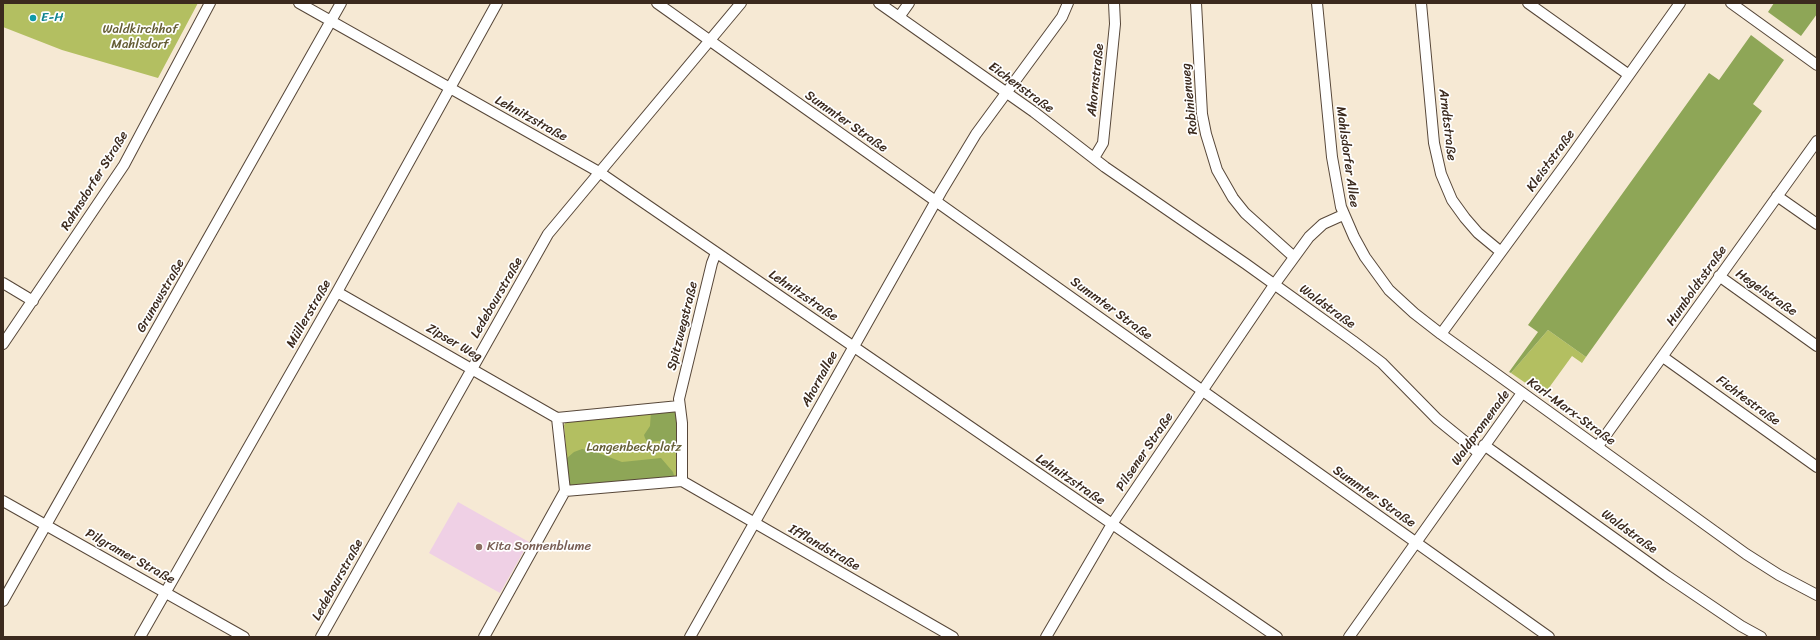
<!DOCTYPE html>
<meta charset="utf-8">
<style>
body{margin:0}
#map{position:relative;width:1820px;height:640px;overflow:hidden;background:#f6e9d4;font-family:Sriracha,sans-serif}
canvas{display:block}
.frame{position:absolute;inset:0;border:4px solid #3b2a1e;pointer-events:none}
</style>
<div id="map">
<canvas width="1820" height="640"></canvas>
<div class="frame"></div>
</div>
<script>
const context = document.querySelector('canvas').getContext('2d');
context.lineJoin = 'round';
function paint(path, color) { context.fillStyle = color; context.fill(path, 'evenodd'); }
const shape = rows => new Path2D(rows.map(r => 'M' + r).join(''));
function trace(path, color, width, dash) { context.strokeStyle = color; context.lineWidth = width; context.lineCap = dash ? 'butt' : 'round'; context.setLineDash(dash || []); context.stroke(path); }
function label(font, color, halo, rows, align = 'center') {
  context.font = font + ' Sriracha,sans-serif'; context.lineWidth = 3.5; context.setLineDash([]); context.textBaseline = 'middle'; context.strokeStyle = halo; context.fillStyle = color; for (const [text, x, y, turn = 0] of rows) {
    context.save(); context.translate(x, y); context.rotate((+turn || 0) * Math.PI / 180); context.textAlign = isNaN(turn) ? turn : align; if (halo) context.strokeText(text, 0, 0); context.fillText(text, 0, 0); context.restore();
  }
}
const built = shape([
 [458,502,529,542,500,593,429,553]
]);
const green = shape([
 [3,3,198,3,158,78,62,50,3,27],
 [1548,330,1586,357,1582,363,1572,356,1543,396,1532,387,1535,383,1530,380,1527,384,1511,373],
 [675,410,679,417,678,477,569,484,564,425,568,418]
]);
const forest = shape([
 [1774,3,1817,3,1817,14,1801,36,1768,12],
 [1751,35,1784,60,1753,104,1762,111,1586,357,1548,330,1511,373,1509,372,1538,332,1528,325,1709,73,1719,80],
 [675,410,679,417,680,454,666,451,661,453,660,441,647,442,645,438,644,435,650,426,651,412],
 [582,449,596,452,622,462,661,458,673,472,675,479,572,488,569,484,567,458,574,452]
]);
const minor = shape([
 [299,3,599,172,1277,637],
 [657,3,1549,637],
 [879,3,1034,112,1105,167,1246,264,1353,341,1382,363,1437,419,1479,453],
 [1196,3,1202,114,1206,134,1217,170,1233,198,1245,213,1294,257],
 [1317,3,1332,157,1341,207,1354,237,1365,257,1389,290,1414,313,1441,334,1746,554,1779,575,1817,595],
 [1421,3,1434,143,1441,174,1452,200,1465,218,1478,233,1501,252],
 [1528,3,1629,75],
 [1731,3,1817,65],
 [899,17,909,3],
 [1094,158,1103,143,1115,24,1114,3],
 [1777,196,1817,224],
 [1719,276,1817,346],
 [3,283,33,301],
 [337,292,557,418],
 [1441,334,1570,158,1680,3],
 [3,344,124,165,210,3],
 [1663,357,1817,467],
 [1484,445,1667,576,1741,626,1761,637],
 [1598,446,1817,141],
 [682,481,953,637],
 [682,481,682,423,679,399,712,263,716,253],
 [565,491,557,418,679,406],
 [565,491,682,481],
 [3,501,244,637],
 [3,601,341,3],
 [140,637,337,292,497,3],
 [321,637,548,234,741,3],
 [484,637,565,491],
 [690,637,941,192,976,134,1062,17,1068,3],
 [1046,637,1112,524,1274,285,1309,237,1323,224,1343,215],
 [1349,637,1522,393]
]);
const markers = [
 [33,18,4,"#0f9aa8"],
 [479,547,4,"#8d6e63"]
];
const cultureNames = [
 ["E-H",41,18]
];
const parkNames = [
 ["Waldkirchhof",140,30],
 ["Mahlsdorf",140,45],
 ["Langenbeckplatz",634,448]
];
const streetNames = [
 ["Ahornstraße",1096,80,-84],
 ["Eichenstraße",1021,88,36],
 ["Robinienweg",1190,99,-96],
 ["Lehnitzstraße",531,119,29],
 ["Summter Straße",846,122,35],
 ["Arndtstraße",1447,125,83],
 ["Mahlsdorfer Allee",1347,157,82],
 ["Kleiststraße",1551,161,-54],
 ["Rahnsdorfer Straße",95,181,-58],
 ["Humboldtstraße",1697,286,-55],
 ["Hegelstraße",1766,293,35],
 ["Grunowstraße",161,296,-60],
 ["Lehnitzstraße",803,296,34],
 ["Ledebourstraße",497,298,-60],
 ["Waldstraße",1327,307,36],
 ["Summter Straße",1111,309,36],
 ["Müllerstraße",309,314,-60],
 ["Spitzwegstraße",683,326,-76],
 ["Zipser Weg",454,343,30],
 ["Ahornallee",820,379,-61],
 ["Fichtestraße",1748,401,36],
 ["Karl-Marx-Straße",1571,412,36],
 ["Waldpromenade",1481,428,-54],
 ["Pilsener Straße",1145,452,-56],
 ["Lehnitzstraße",1070,480,34],
 ["Summter Straße",1374,497,35],
 ["Waldstraße",1629,532,36],
 ["Ifflandstraße",824,548,30],
 ["Pilgramer Straße",130,557,29],
 ["Ledebourstraße",338,580,-61]
];
const educationNames = [
 ["Kita Sonnenblume",487,547]
];
paint(built, '#efd0e5');
paint(green, '#b3bf61');
paint(forest, '#8ea657');
trace(minor, '#574739', 12);
trace(minor, '#fff', 10);
for (const [x, y, r, color] of markers) { const dot = new Path2D(); dot.arc(x, y, r, 0, 2 * Math.PI); context.fillStyle = color; context.fill(dot); trace(dot, '#fff', 1.5); }
label('13px', '#0d838f', '#fff', cultureNames, 'left');
label('13px', '#655e35', '#fff', parkNames);
label('13px', '#3b2a1e', '#fff', streetNames);
label('13px', '#785e54', '#fff', educationNames, 'left');
</script>
